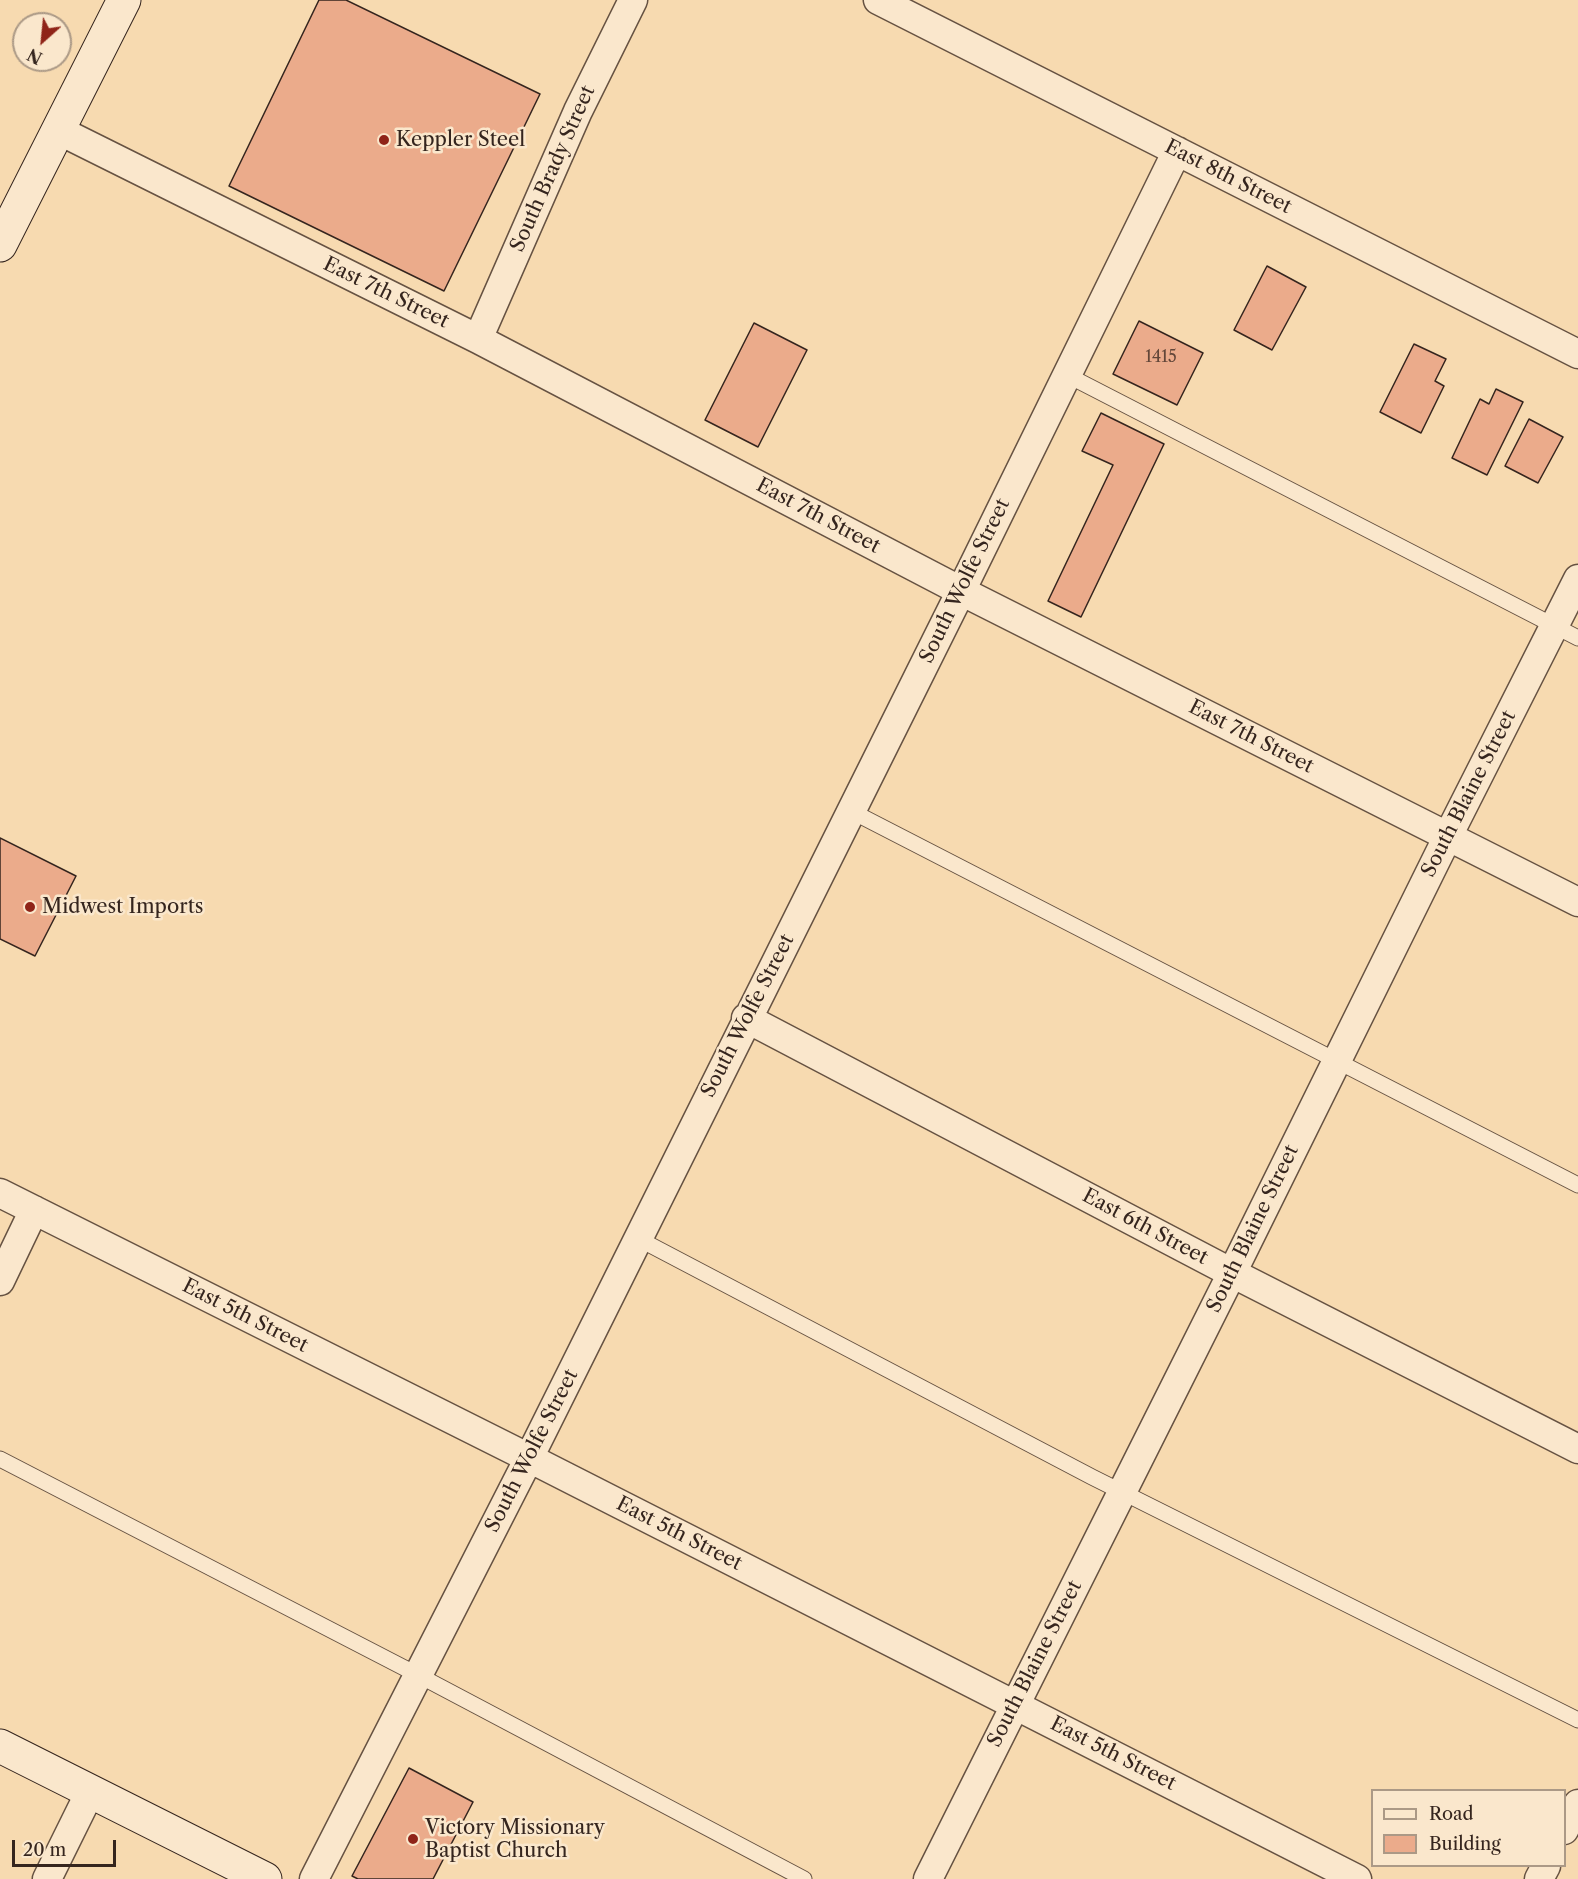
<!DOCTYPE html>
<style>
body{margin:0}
#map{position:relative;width:1578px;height:1879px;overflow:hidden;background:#f7dab0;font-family:"Libre Caslon Text",serif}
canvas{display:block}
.legend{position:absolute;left:1371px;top:1789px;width:195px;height:78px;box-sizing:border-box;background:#fae7cc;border:2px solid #ab9986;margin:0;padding:8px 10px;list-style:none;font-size:18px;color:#35251e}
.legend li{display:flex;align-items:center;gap:12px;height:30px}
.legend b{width:30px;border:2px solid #ab9986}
.north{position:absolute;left:12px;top:12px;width:60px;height:60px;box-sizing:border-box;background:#fae7cc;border:2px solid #ab9986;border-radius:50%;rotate:207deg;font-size:16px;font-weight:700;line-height:24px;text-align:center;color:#35251e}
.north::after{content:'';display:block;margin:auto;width:21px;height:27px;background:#8f2418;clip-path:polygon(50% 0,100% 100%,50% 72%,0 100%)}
.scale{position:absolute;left:12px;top:1840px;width:104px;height:27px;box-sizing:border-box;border:3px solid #35251e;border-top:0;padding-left:8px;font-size:18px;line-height:21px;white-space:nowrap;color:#35251e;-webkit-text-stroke:4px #fae7cc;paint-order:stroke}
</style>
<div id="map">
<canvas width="1578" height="1879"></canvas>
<ul class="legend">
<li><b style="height:8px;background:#fae7cc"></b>Road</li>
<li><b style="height:16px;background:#ebab8b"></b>Building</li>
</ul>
<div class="north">N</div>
<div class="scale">20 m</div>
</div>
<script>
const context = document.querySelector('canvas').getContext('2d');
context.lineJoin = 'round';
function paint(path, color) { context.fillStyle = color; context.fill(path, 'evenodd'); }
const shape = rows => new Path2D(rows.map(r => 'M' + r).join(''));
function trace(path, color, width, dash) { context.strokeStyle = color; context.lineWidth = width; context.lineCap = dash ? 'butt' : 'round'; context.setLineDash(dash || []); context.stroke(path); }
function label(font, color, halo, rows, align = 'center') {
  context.font = font + ' "Libre Caslon Text",serif'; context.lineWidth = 5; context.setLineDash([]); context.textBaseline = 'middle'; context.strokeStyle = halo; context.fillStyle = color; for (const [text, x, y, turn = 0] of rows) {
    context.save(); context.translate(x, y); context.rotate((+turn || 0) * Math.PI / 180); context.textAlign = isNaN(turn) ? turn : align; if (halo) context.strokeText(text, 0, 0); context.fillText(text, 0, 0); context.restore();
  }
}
const building = shape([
 [319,0,346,0,540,94,444,291,229,186,319,0],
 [1267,266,1306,287,1272,350,1234,330,1267,266],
 [1139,321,1203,353,1177,405,1113,374,1139,321],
 [754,323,807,350,758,447,705,420,754,323],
 [1414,344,1446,359,1435,381,1444,386,1421,433,1380,412,1414,344],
 [1496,389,1523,402,1487,475,1452,458,1480,399,1489,404,1496,389],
 [1101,413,1164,444,1081,617,1048,601,1113,465,1082,451,1101,413],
 [1529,419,1563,437,1538,483,1505,466,1529,419],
 [0,838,76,876,35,956,0,939,0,838],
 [409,1768,473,1802,433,1879,358,1879,352,1876,409,1768]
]);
const lane = shape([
 [1067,375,1578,638],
 [851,811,1578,1185],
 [637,1238,1092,1477,1578,1720],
 [0,1459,418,1675,804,1879]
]);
const street = shape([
 [878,0,1578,354],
 [58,130,478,339,961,591,1578,902],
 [478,339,578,111,633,0],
 [746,1018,1232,1273,1578,1449],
 [0,1193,529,1458,1357,1879],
 [0,1281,34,1210],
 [1564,1830,1578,1804],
 [47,1879,90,1792],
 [314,1879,529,1458,961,591,1177,151],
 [928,1879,1232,1273,1448,836,1578,579],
 [1539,1879,1546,1866]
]);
const secondary = shape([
 [0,245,124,0],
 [0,1746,265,1879]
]);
const markers = [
 [384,140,6,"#8f2418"],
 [30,907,6,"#8f2418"],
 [413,1839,6,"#8f2418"]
];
const numberNames = [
 ["1415",1161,357]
];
const poiNames = [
 ["Keppler Steel",396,140],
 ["Midwest Imports",42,907],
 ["Victory Missionary",425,1828],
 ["Baptist Church",425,1851]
];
const streetNames = [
 ["South Brady Street",553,169,-66],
 ["East 8th Street",1228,177,27],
 ["East 7th Street",386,293,26],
 ["East 7th Street",818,516,28],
 ["South Wolfe Street",965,581,-64],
 ["East 7th Street",1251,737,27],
 ["South Blaine Street",1469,794,-63],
 ["South Wolfe Street",748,1016,-63],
 ["East 6th Street",1145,1227,28],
 ["South Blaine Street",1253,1229,-64],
 ["East 5th Street",245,1316,27],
 ["South Wolfe Street",532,1451,-63],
 ["East 5th Street",679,1534,27],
 ["South Blaine Street",1035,1664,-63],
 ["East 5th Street",1113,1754,27]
];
paint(building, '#ebab8b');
trace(building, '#35251e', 1.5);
trace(lane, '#665242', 17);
trace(street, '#665242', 31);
trace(secondary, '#35251e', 35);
trace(lane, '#fae7cc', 15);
trace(street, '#fae7cc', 28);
trace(secondary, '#fae7cc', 33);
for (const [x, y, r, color] of markers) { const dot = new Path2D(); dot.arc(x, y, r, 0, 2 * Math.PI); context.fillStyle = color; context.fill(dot); trace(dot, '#fae7cc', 2); }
label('16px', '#624639', null, numberNames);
label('20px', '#35251e', '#fae7cc', poiNames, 'left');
label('20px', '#35251e', '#fae7cc', streetNames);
</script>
